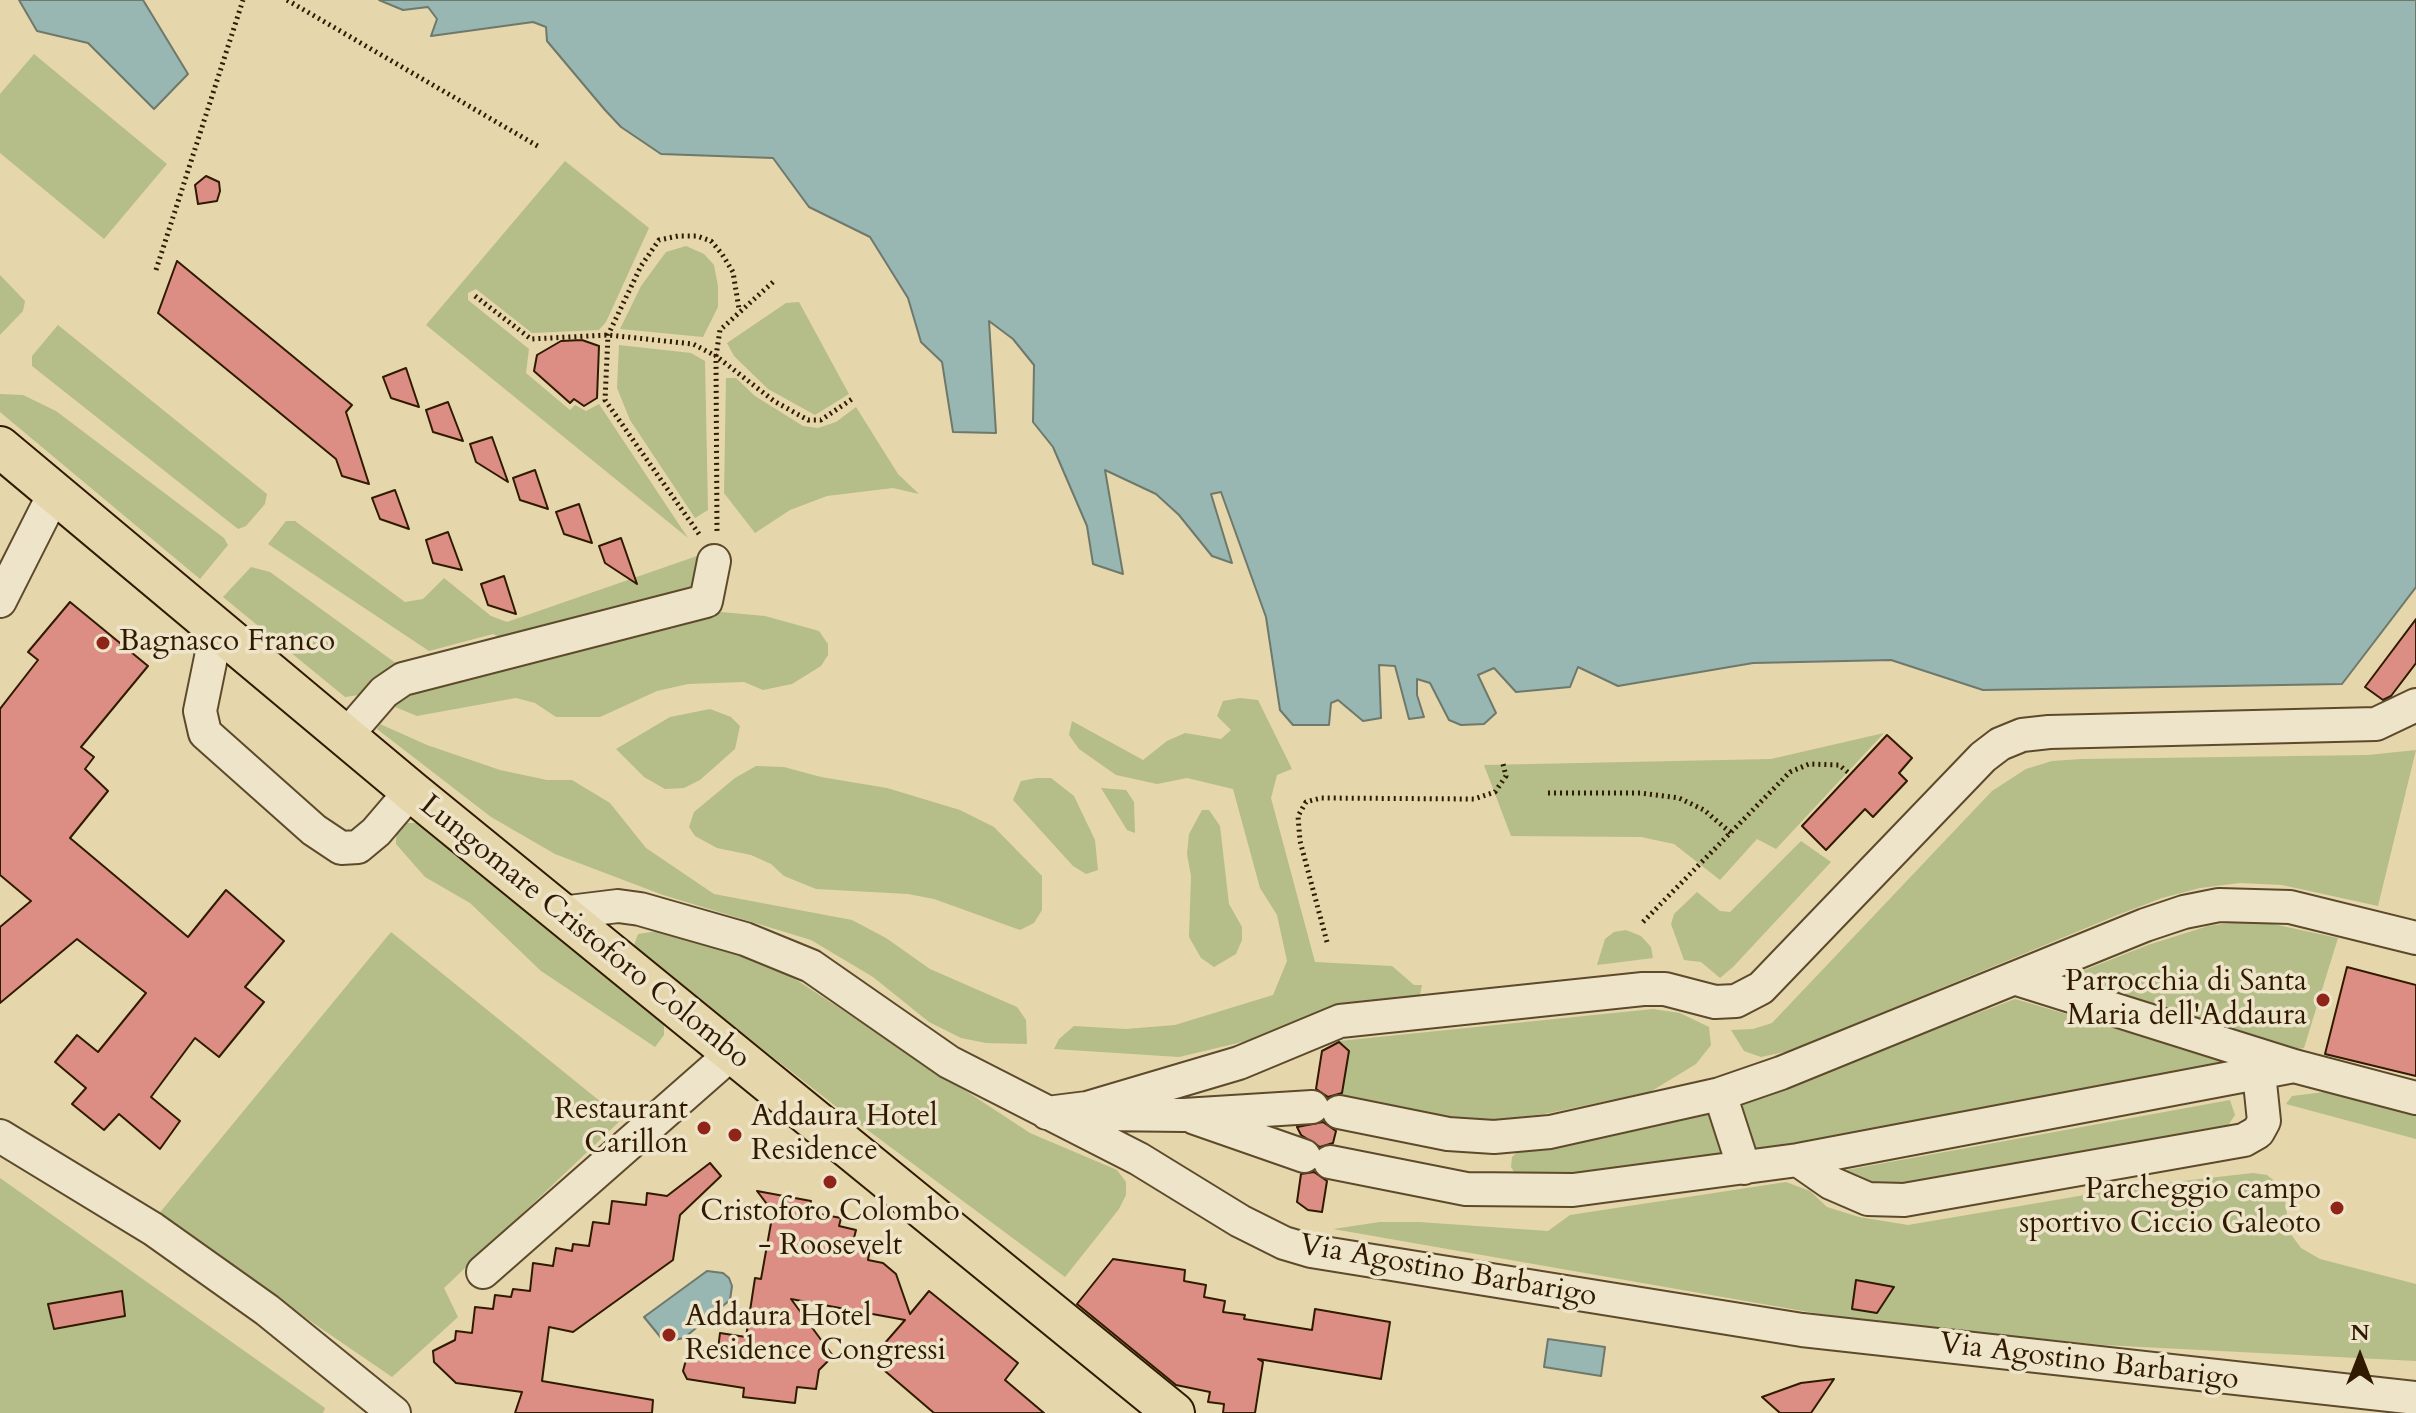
<!DOCTYPE html>
<style>
body{margin:0}
#map{position:relative;width:2416px;height:1413px;overflow:hidden;background:#e5d6ac;font-family:Cardo,serif}
canvas{display:block}
.north{position:absolute;left:2320px;top:1317px;width:80px;height:80px;-webkit-text-stroke:6px #eee4c9;paint-order:stroke;rotate:0deg;font-size:22px;font-weight:700;line-height:32px;text-align:center;color:#301b00}
.north::after{content:'';display:block;margin:auto;width:28px;height:36px;background:#301b00;clip-path:polygon(50% 0,100% 100%,50% 72%,0 100%)}
</style>
<div id="map">
<canvas width="2416" height="1413"></canvas>
<div class="north">N</div>
</div>
<script>
const context = document.querySelector('canvas').getContext('2d');
context.lineJoin = 'round';
function paint(path, color) { context.fillStyle = color; context.fill(path, 'evenodd'); }
const shape = rows => new Path2D(rows.map(r => 'M' + r).join(''));
function trace(path, color, width, dash) { context.strokeStyle = color; context.lineWidth = width; context.lineCap = dash ? 'butt' : 'round'; context.setLineDash(dash || []); context.stroke(path); }
function label(font, color, halo, rows, align = 'center') {
  context.font = font + ' Cardo,serif'; context.lineWidth = 7; context.setLineDash([]); context.textBaseline = 'middle'; context.strokeStyle = halo; context.fillStyle = color; for (const [text, x, y, turn = 0] of rows) {
    context.save(); context.translate(x, y); context.rotate((+turn || 0) * Math.PI / 180); context.textAlign = isNaN(turn) ? turn : align; if (halo) context.strokeText(text, 0, 0); context.fillText(text, 0, 0); context.restore();
  }
}
const green = shape([
 [34,54,167,164,104,239,0,153,0,94],
 [565,161,649,228,606,322,599,330,532,333,476,289,468,293,468,300,529,349,526,373,570,410,575,405,586,411,599,404,688,538,426,325],
 [686,246,704,254,714,265,718,286,718,307,703,337,620,329,641,286,666,252],
 [0,275,25,301,23,311,0,335],
 [799,302,849,394,815,415,768,389,734,356,727,343,786,303],
 [58,325,267,494,265,504,246,526,238,529,32,366,32,356],
 [619,345,691,353,705,361,708,510,695,518,630,420,617,388],
 [726,378,736,378,755,396,803,426,818,428,836,422,856,407,898,474,919,494,893,488,827,496,790,510,755,533,724,493],
 [0,394,23,395,56,411,224,538,228,545,200,579,0,412],
 [286,521,295,521,405,602,423,599,444,578,491,616,507,622,697,556,704,561,692,589,502,638,493,634,429,651,268,544],
 [251,567,270,572,397,664,382,672,359,695,345,697,223,597],
 [699,610,765,616,819,631,828,644,828,655,821,666,792,684,763,690,744,682,688,684,657,691,600,717,556,717,535,703,516,698,417,716,388,704,413,691],
 [1240,698,1258,700,1292,769,1277,775,1271,798,1315,962,1392,966,1414,985,1422,985,1419,1000,1179,1057,1054,1049,1059,1039,1074,1026,1126,1029,1175,1025,1273,995,1287,961,1277,915,1260,888,1233,789,1187,778,1157,784,1116,775,1079,749,1069,735,1072,721,1143,760,1167,741,1185,733,1221,739,1231,730,1217,716,1223,701],
 [710,709,731,717,740,726,735,749,700,780,684,788,665,789,644,777,616,749,670,717],
 [380,724,427,745,500,770,547,780,572,780,610,803,646,848,714,894,852,920,886,938,930,969,1017,1007,1026,1020,1027,1044,986,1043,961,1038,929,1022,873,977,811,940,663,895,555,854,491,817,377,729],
 [1884,733,1776,849,1757,839,1720,880,1674,844,1641,837,1511,836,1484,765,1771,759],
 [2416,750,2378,906,2282,885,2240,883,2200,888,2162,898,2115,916,1789,1051,1761,1057,1744,1051,1731,1030,1753,1029,1772,1023,1992,791,2026,769,2052,761,2082,759,2368,755],
 [756,766,784,767,821,777,887,788,960,810,994,827,1042,876,1042,910,1034,923,1020,930,934,899,908,894,816,889,784,876,771,864,751,855,717,848,695,836,689,827,694,812,735,778],
 [1037,778,1051,778,1074,796,1095,840,1098,870,1086,874,1073,866,1013,800,1021,781],
 [1101,788,1126,790,1134,802,1135,833,1127,830],
 [1202,810,1209,810,1220,826,1229,904,1242,927,1242,940,1236,954,1214,967,1201,958,1189,937,1191,876,1187,854,1189,834],
 [397,823,419,823,664,1023,664,1035,655,1047,541,971,470,903,425,877,396,844],
 [1801,841,1831,862,1733,967,1720,978,1701,962,1684,960,1671,924,1674,914,1697,892,1720,911,1730,912],
 [2237,922,2273,924,2338,938,2304,1048,2292,1050,2067,977,2148,945,2208,926],
 [1626,930,1641,936,1651,947,1653,958,1597,965,1605,939,1614,932],
 [658,931,730,951,786,973,1030,1133,1117,1170,1126,1182,1126,1195,1119,1209,1065,1277,838,1108,633,948,638,934],
 [391,932,622,1119,444,1288,458,1317,392,1377,157,1216],
 [2015,999,2234,1063,1756,1154,1735,1105],
 [1653,1009,1680,1013,1709,1027,1711,1045,1696,1064,1650,1092,1544,1114,1495,1120,1445,1117,1342,1096,1348,1052,1339,1041],
 [2325,1092,2416,1112,2416,1139,2286,1104,2292,1096],
 [2230,1100,2235,1115,2227,1127,2209,1135,1907,1185,1875,1185,1848,1176,1846,1170],
 [1710,1114,1726,1159,1581,1178,1516,1175,1511,1167,1512,1157,1521,1148],
 [2253,1173,2267,1175,2278,1184,2285,1201,2290,1233,2301,1248,2320,1259,2416,1284,2416,1361,2103,1345,1860,1321,1333,1229,1380,1222,1419,1222,1548,1231,1570,1215,1786,1182,1810,1191,1827,1207,1859,1217,1908,1225,2138,1186],
 [0,1178,325,1408,323,1413,0,1413]
]);
const water = shape([
 [19,0,143,0,188,74,154,109,88,43,37,31,19,0],
 [379,0,2416,0,2416,587,2342,684,1983,690,1891,660,1753,663,1618,686,1578,667,1570,687,1516,692,1494,668,1478,675,1496,713,1484,724,1461,725,1449,720,1430,683,1417,679,1417,695,1424,717,1409,719,1395,666,1379,665,1381,718,1363,721,1338,700,1331,703,1329,725,1293,725,1280,710,1266,617,1221,492,1211,494,1232,563,1212,556,1179,515,1156,494,1105,470,1123,574,1093,564,1087,526,1053,447,1033,422,1034,365,1013,339,989,321,996,433,953,432,942,362,921,342,908,298,870,237,809,207,773,158,661,154,621,127,605,110,547,41,546,27,533,22,431,36,437,19,428,7,403,10,379,0],
 [707,1271,723,1273,729,1278,732,1286,730,1300,684,1338,669,1341,662,1339,644,1317,707,1271],
 [1548,1339,1605,1347,1601,1376,1544,1367,1548,1339]
]);
const building = shape([
 [206,176,219,182,220,191,217,201,198,204,195,185,206,176],
 [177,261,352,405,346,412,369,484,342,476,336,459,158,313,177,261],
 [582,340,599,346,597,398,584,406,574,399,570,403,534,371,537,355,561,341,582,340],
 [406,368,419,407,391,398,383,377,406,368],
 [448,402,463,441,433,432,426,410,448,402],
 [492,437,508,482,476,462,470,444,492,437],
 [535,470,548,509,520,500,513,478,535,470],
 [395,490,409,529,380,519,372,498,395,490],
 [579,504,592,543,564,534,556,512,579,504],
 [448,532,462,570,433,563,426,540,448,532],
 [621,538,637,584,605,563,599,546,621,538],
 [504,576,516,614,488,605,481,584,504,576],
 [70,602,148,666,81,747,94,757,85,769,108,791,70,838,188,937,226,890,284,941,245,987,264,1002,219,1057,195,1038,151,1097,180,1121,160,1149,119,1114,104,1130,72,1104,86,1088,55,1062,77,1035,98,1052,146,993,77,939,0,1003,0,927,31,901,0,875,0,709,38,660,28,652,70,602],
 [2416,619,2416,663,2391,696,2383,700,2365,687,2416,619],
 [1887,735,1912,758,1899,773,1907,781,1873,817,1865,809,1826,850,1802,826,1887,735],
 [2347,967,2416,985,2416,1076,2325,1054,2347,967],
 [1339,1042,1349,1051,1342,1093,1328,1097,1316,1089,1322,1051,1339,1042],
 [1323,1122,1336,1131,1333,1143,1320,1147,1301,1135,1297,1127,1323,1122],
 [710,1163,721,1176,680,1215,673,1260,573,1332,549,1327,542,1381,653,1400,652,1413,515,1413,522,1392,456,1383,434,1362,433,1351,455,1340,456,1331,472,1333,475,1307,493,1309,495,1295,511,1297,513,1289,530,1291,533,1263,553,1266,556,1248,572,1251,573,1244,589,1246,593,1222,609,1224,612,1201,646,1205,647,1193,667,1196,710,1163],
 [1314,1172,1327,1181,1322,1212,1308,1210,1297,1202,1301,1174,1314,1172],
 [757,1191,811,1201,809,1212,841,1218,839,1226,856,1230,854,1238,871,1242,868,1260,883,1263,896,1274,910,1314,929,1291,1018,1363,1005,1380,1044,1413,934,1413,871,1359,905,1320,791,1299,833,1356,819,1370,816,1389,797,1387,795,1403,743,1397,744,1388,687,1379,683,1371,686,1360,710,1348,718,1349,720,1333,746,1337,755,1278,761,1279,773,1212,757,1191],
 [1113,1259,1185,1270,1184,1281,1206,1285,1204,1297,1225,1301,1223,1312,1245,1315,1244,1319,1312,1330,1315,1309,1390,1322,1381,1379,1258,1359,1263,1362,1255,1413,1223,1413,1224,1404,1208,1402,1210,1392,1176,1385,1077,1304,1113,1259],
 [1856,1280,1894,1287,1877,1313,1852,1309,1856,1280],
 [122,1291,125,1316,54,1329,48,1304,122,1291],
 [1834,1379,1811,1413,1780,1413,1762,1397,1801,1383,1834,1379]
]);
const path = shape([
 [287,0,541,148],
 [156,270,243,0],
 [773,282,720,330,716,356,774,401,808,420,821,420,852,399],
 [475,296,531,339,608,335,693,344,716,356,717,531],
 [699,534,605,400,608,335,641,266,659,240,678,236,697,236,711,241,722,254,733,272,739,309],
 [1548,793,1640,793,1679,798,1704,810,1731,833],
 [1643,922,1790,772,1809,764,1839,765,1850,774],
 [1327,942,1300,841,1298,816,1306,802,1321,798,1474,799,1495,792,1506,776,1503,764]
]);
const minor = shape([
 [0,601,55,492],
 [217,628,200,711,205,733,314,830,341,848,358,847,376,832,411,791],
 [346,736,384,692,403,679,706,601,714,561],
 [561,913,618,906,640,909,745,939,811,966,949,1062,1139,1159,1240,1221,1284,1243,1311,1251,1802,1330,2416,1398],
 [2017,979,2294,1066,2416,1098],
 [1720,1094,1744,1168],
 [1339,1112,1448,1134,1494,1137,1550,1132,1720,1094,1781,1073,2145,925,2184,912,2219,905,2290,907,2416,938],
 [1047,1113,1087,1108,1239,1063,1340,1021,1643,989,1665,989,1715,1002,1736,1001,1761,988,1983,757,2000,744,2022,735,2049,732,2376,724,2416,705],
 [1102,1114,1184,1115,1312,1107],
 [1195,1118,1304,1156],
 [0,1136,153,1229,267,1310,394,1413],
 [1798,1160,1831,1183,1868,1199,1904,1200,2244,1140,2258,1132,2264,1121,2259,1073],
 [1330,1162,1466,1189,1573,1190,1798,1160,2294,1066],
 [483,1272,731,1054]
]);
const major = shape([
 [0,447,411,791,1174,1413]
]);
const markers = [
 [103,643,8,"#8f2418"],
 [2323,1000,8,"#8f2418"],
 [704,1128,8,"#8f2418"],
 [735,1135,8,"#8f2418"],
 [830,1182,8,"#8f2418"],
 [2337,1208,8,"#8f2418"],
 [669,1335,8,"#8f2418"]
];
const poiNames = [
 ["Bagnasco Franco",119,643],
 ["Parrocchia di Santa",2307,983,"right"],
 ["Maria dell'Addaura",2307,1017,"right"],
 ["Restaurant",688,1111,"right"],
 ["Carillon",688,1145,"right"],
 ["Addaura Hotel",751,1118],
 ["Residence",751,1152],
 ["Parcheggio campo",2321,1191,"right"],
 ["sportivo Ciccio Galeoto",2321,1225,"right"],
 ["Cristoforo Colombo",830,1213,"center"],
 ["- Roosevelt",830,1247,"center"],
 ["Addaura Hotel",685,1318],
 ["Residence Congressi",685,1352]
];
const streetNames = [
 ["Lungomare Cristoforo Colombo",584,933,39],
 ["Via Agostino Barbarigo",1448,1272,10],
 ["Via Agostino Barbarigo",2089,1363,7]
];
paint(green, '#b5bd89');
paint(water, '#98b7b2');
trace(water, '#6e796b', 2);
paint(building, '#dd8e84');
trace(building, '#301b00', 2);
trace(minor, '#5d4a2b', 36);
trace(major, '#301b00', 44);
trace(path, '#301b00', 5, [2, 4]);
trace(minor, '#eee4c9', 32);
trace(major, '#e5d6ac', 40);
for (const [x, y, r, color] of markers) { const dot = new Path2D(); dot.arc(x, y, r, 0, 2 * Math.PI); context.fillStyle = color; context.fill(dot); trace(dot, '#eee4c9', 3); }
label('30px', '#301b00', '#eee4c9', poiNames, 'left');
label('30px', '#301b00', '#eee4c9', streetNames);
</script>
